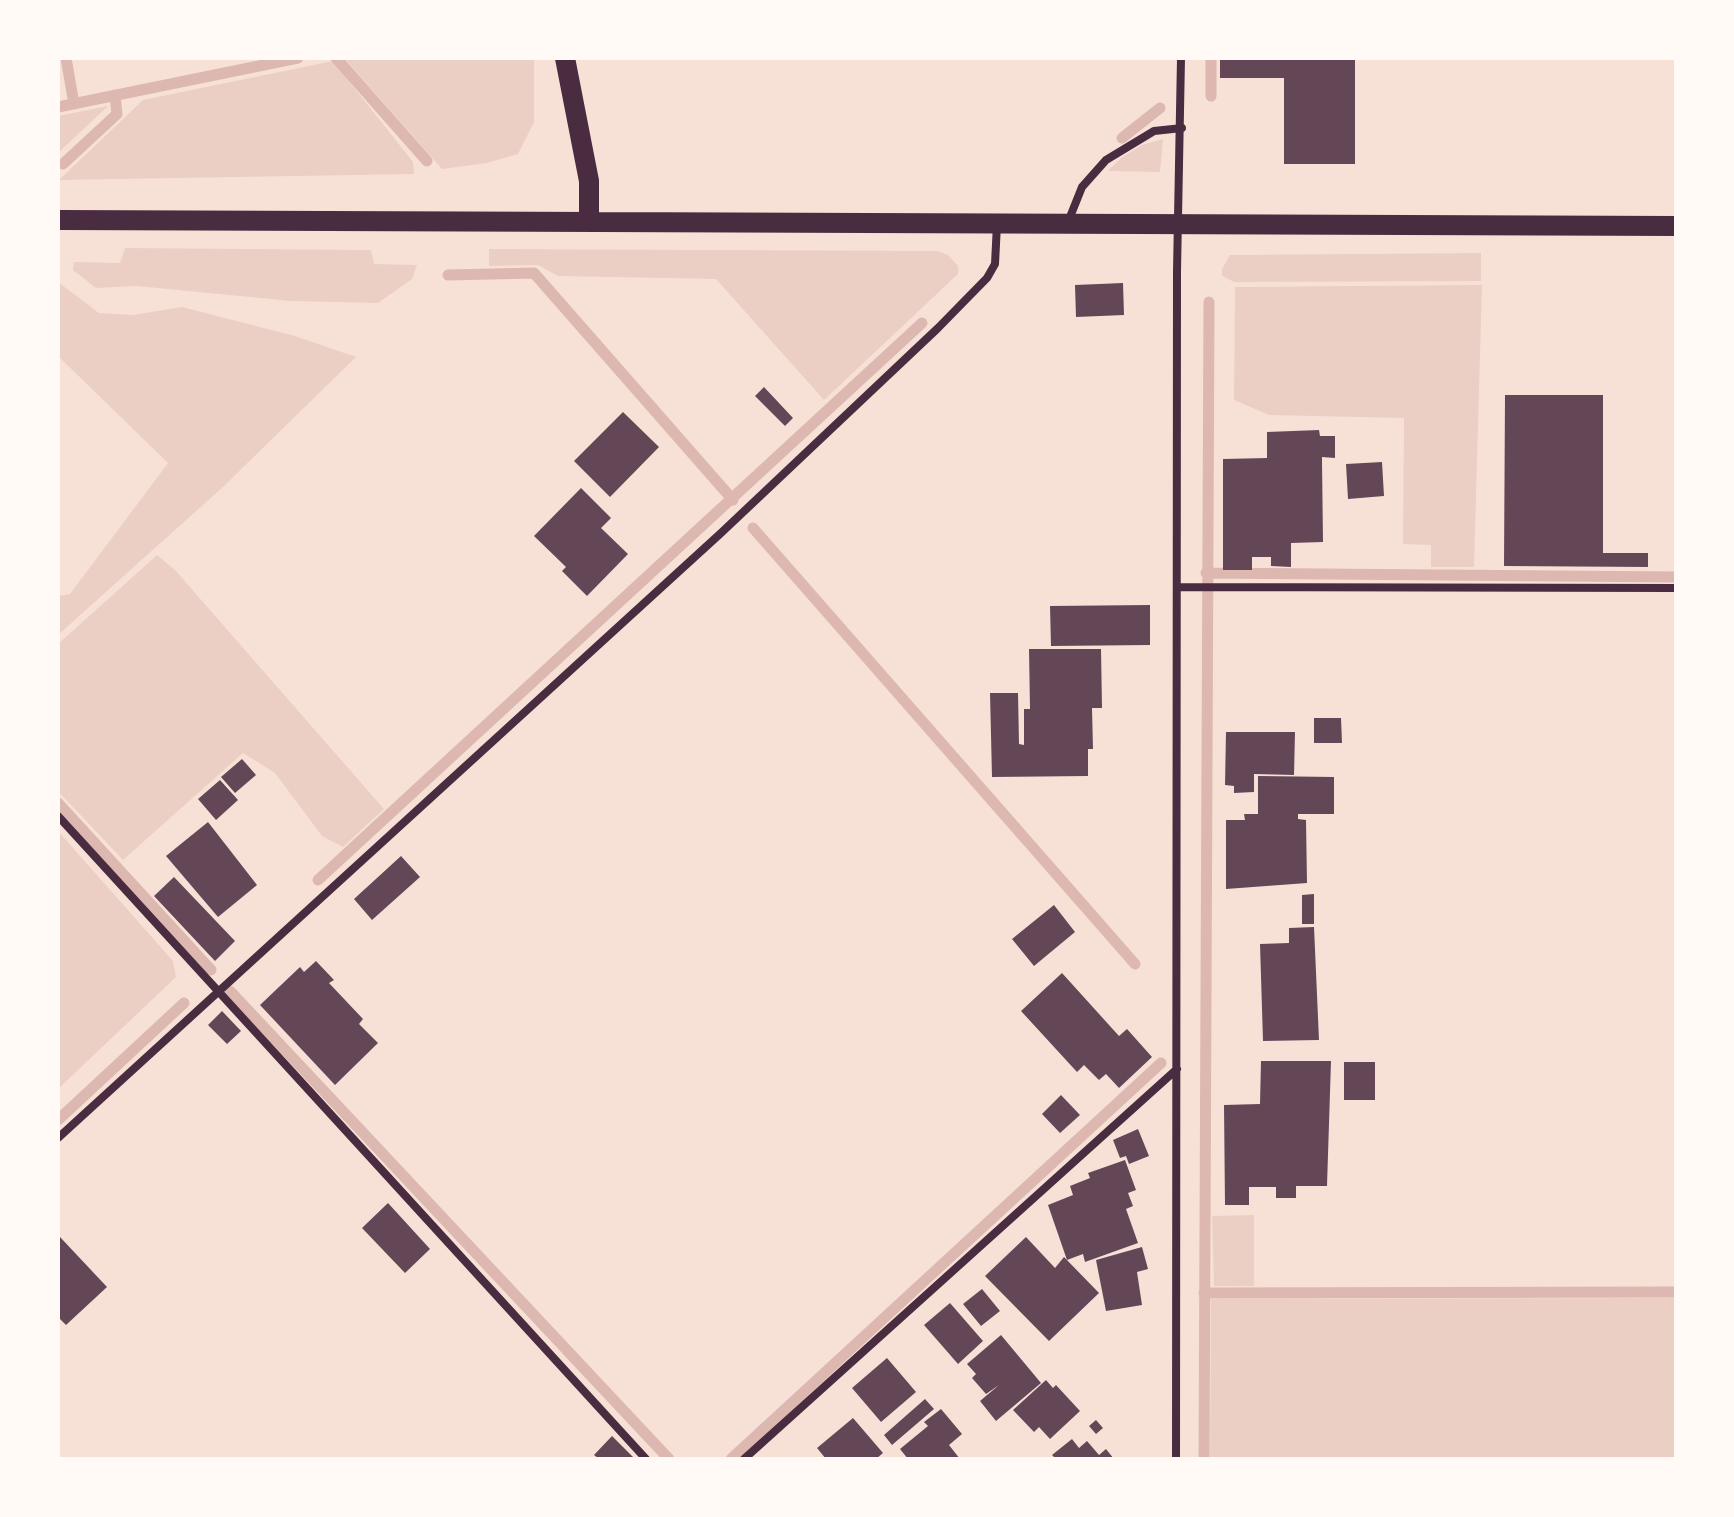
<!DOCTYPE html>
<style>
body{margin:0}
#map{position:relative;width:1734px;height:1517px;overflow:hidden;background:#f7e1d7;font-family:"Fira Sans",sans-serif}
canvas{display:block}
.frame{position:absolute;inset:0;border:60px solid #fffaf5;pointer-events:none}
</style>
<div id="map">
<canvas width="1734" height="1517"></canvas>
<div class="frame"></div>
</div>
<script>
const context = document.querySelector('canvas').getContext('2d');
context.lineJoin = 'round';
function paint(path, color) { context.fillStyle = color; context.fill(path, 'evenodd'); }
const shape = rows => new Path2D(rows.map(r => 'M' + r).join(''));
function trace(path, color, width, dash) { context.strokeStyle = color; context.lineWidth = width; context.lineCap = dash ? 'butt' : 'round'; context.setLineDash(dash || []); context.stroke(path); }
const green = shape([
 [534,58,534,122,518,154,487,163,442,169,345,59],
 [333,61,413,162,414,174,59,180,143,100],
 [108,106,58,153,58,116],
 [1163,139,1160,172,1108,171,1121,158,1142,145],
 [125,248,371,250,374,264,417,265,412,279,378,303,291,301,137,286,96,288,73,270,74,262,120,263],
 [489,249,937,251,948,255,958,266,958,274,824,400,716,279,558,276,538,265,489,266],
 [1481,253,1481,281,1234,282,1222,276,1222,269,1230,255],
 [58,282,99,313,133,315,182,307,295,336,356,357,224,486,58,635,58,596,70,594,168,463,58,356],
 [1482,285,1474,567,1431,567,1431,545,1403,544,1404,418,1269,415,1234,400,1235,287],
 [157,555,175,570,384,809,343,847,322,836,275,773,243,753,123,860,58,791,58,644],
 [58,831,173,961,176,977,58,1089],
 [1254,1215,1254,1286,1214,1286,1212,1216],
 [1676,1298,1676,1459,1210,1459,1211,1299]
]);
const stream = shape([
 [66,58,74,104],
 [336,58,427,161],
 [1211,96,1211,58],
 [58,107,298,58],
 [1122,138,1160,108],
 [63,164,117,114,115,95],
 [448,275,534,273,733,500],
 [753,528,1135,964],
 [1206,573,1676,577],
 [58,803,211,970],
 [318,880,922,323],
 [230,991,669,1459],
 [58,1120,184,1003],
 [1204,1293,1676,1292],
 [731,1459,1161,1063],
 [1204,1459,1209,302]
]);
const building = shape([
 [1220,58,1355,58,1355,164,1284,164,1284,78,1220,78],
 [1123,283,1124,315,1076,317,1075,285],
 [764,387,793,418,785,426,755,396],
 [1505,395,1603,395,1603,553,1648,553,1648,567,1504,566],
 [623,412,659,447,610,497,574,461],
 [1319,430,1320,436,1335,436,1335,458,1322,457,1322,461,1323,542,1291,543,1291,567,1271,566,1271,557,1252,557,1252,570,1223,570,1223,459,1267,458,1267,432],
 [1382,462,1384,496,1348,499,1346,464],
 [581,488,611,518,601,528,628,554,587,596,562,571,566,567,534,536],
 [1150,605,1150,645,1051,646,1050,606],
 [1029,649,1101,649,1102,708,1092,708,1093,749,1088,749,1088,776,992,777,990,693,1018,693,1019,744,1024,745,1024,709,1030,709],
 [1314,718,1341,718,1342,743,1314,743],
 [1226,732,1295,732,1294,775,1254,774,1254,792,1234,793,1234,786,1225,785],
 [242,759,256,775,235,793,221,777],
 [1258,776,1334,777,1334,814,1298,814,1298,819,1306,820,1307,883,1226,889,1226,820,1245,820,1244,814,1258,814],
 [220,780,238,800,216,820,198,799],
 [208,822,257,885,218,917,166,856],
 [401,856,420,877,372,920,354,899],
 [174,877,235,941,215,961,154,896],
 [1314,894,1314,924,1302,924,1302,895],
 [1054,905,1075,932,1034,966,1012,939],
 [1314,927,1319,1040,1263,1041,1260,944,1289,943,1289,928],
 [316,961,334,980,329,983,363,1019,359,1024,378,1043,335,1085,260,1005,300,967,304,972],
 [1062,973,1119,1036,1127,1029,1152,1057,1119,1088,1106,1074,1099,1080,1084,1065,1077,1072,1021,1011],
 [222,1011,241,1031,227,1044,208,1025],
 [1261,1061,1331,1061,1327,1186,1296,1186,1296,1198,1276,1198,1276,1187,1249,1187,1249,1205,1225,1205,1224,1105,1260,1104],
 [1344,1062,1375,1062,1375,1100,1344,1100],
 [1061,1095,1080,1115,1060,1133,1042,1114],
 [1138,1129,1149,1156,1129,1164,1126,1156,1120,1158,1113,1140],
 [1125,1160,1136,1190,1128,1193,1133,1206,1126,1209,1138,1243,1085,1262,1083,1254,1067,1260,1048,1205,1073,1195,1070,1186,1090,1178,1088,1173],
 [388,1203,430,1249,405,1273,362,1228],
 [60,1237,107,1287,66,1325,58,1317],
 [1026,1237,1055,1268,1064,1257,1099,1293,1049,1341,985,1276],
 [1142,1247,1148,1269,1137,1272,1142,1305,1106,1311,1096,1260],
 [982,1289,1000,1311,981,1326,963,1304],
 [950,1303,983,1341,958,1364,924,1325],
 [1001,1335,1041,1383,996,1421,980,1401,999,1385,986,1394,972,1378,976,1374,967,1364],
 [887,1358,916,1392,881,1422,852,1388],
 [1046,1380,1053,1388,1056,1385,1080,1411,1050,1439,1039,1427,1034,1432,1013,1410],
 [925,1399,934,1409,892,1445,884,1435],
 [941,1409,962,1434,949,1445,960,1459,908,1459,900,1449,928,1426,924,1422],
 [853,1418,883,1453,876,1459,826,1459,817,1448],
 [1096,1420,1103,1428,1096,1434,1089,1426],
 [612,1436,635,1459,599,1459,594,1455],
 [1072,1439,1079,1448,1087,1441,1099,1455,1106,1449,1114,1459,1056,1459,1052,1455]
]);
const minor = shape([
 [1068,222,1082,187,1106,160,1154,131,1182,128],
 [1178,587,1676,588],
 [58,816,646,1459],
 [58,1138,721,533,938,328,987,278,995,264,997,224],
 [744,1459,1177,1069],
 [1176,1459,1177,271,1181,58]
]);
const primary = shape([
 [565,58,589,181,589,222],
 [58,220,1676,226]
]);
paint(green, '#ebcfc5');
trace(stream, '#dcb8b0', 11);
paint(building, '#644757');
trace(minor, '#4a2c40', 8);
trace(primary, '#4a2c40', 20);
</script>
